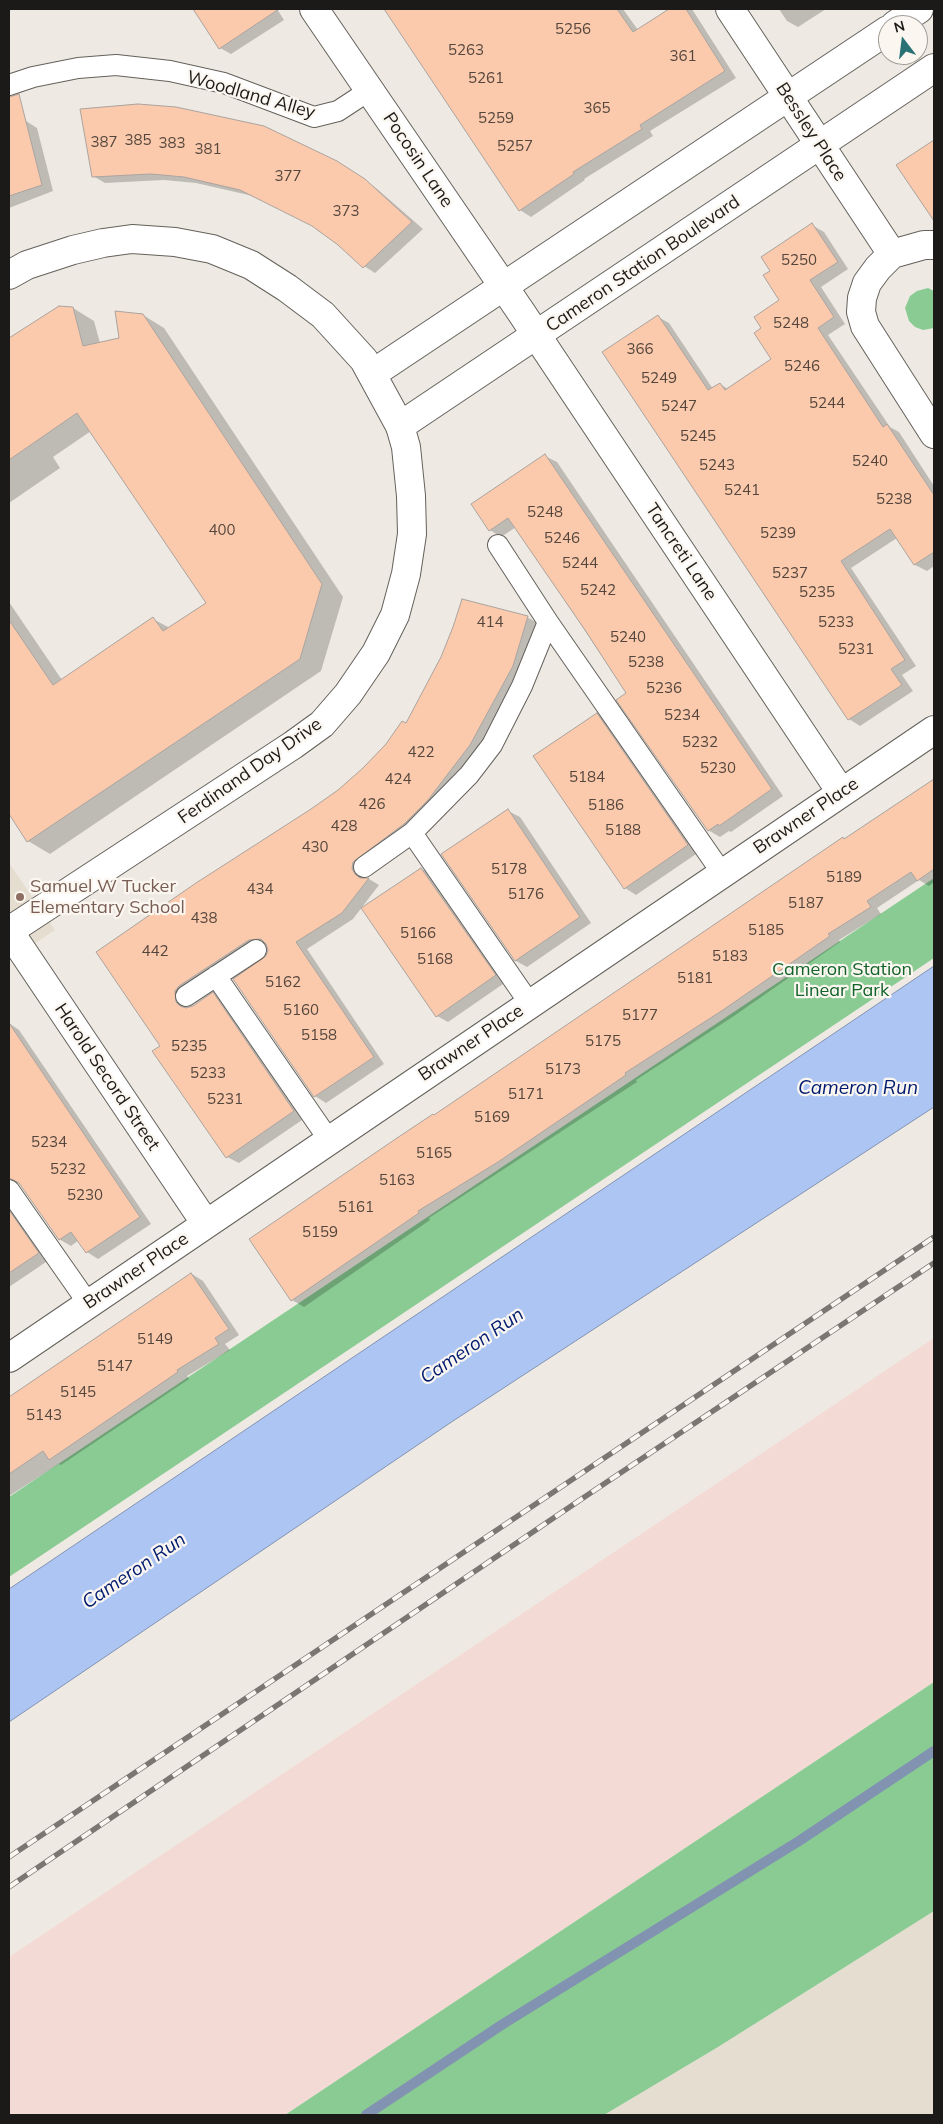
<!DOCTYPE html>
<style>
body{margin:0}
#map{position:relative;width:943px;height:2124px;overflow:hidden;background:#eeeae3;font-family:Mulish,sans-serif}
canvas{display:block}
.frame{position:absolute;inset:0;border:10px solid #1c1a18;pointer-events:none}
.north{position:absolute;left:878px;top:15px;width:50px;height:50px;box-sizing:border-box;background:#fbf7f0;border:1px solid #a29f9a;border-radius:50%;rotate:345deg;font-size:14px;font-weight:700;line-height:20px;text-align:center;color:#1c1a18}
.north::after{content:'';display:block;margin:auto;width:18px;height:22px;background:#287276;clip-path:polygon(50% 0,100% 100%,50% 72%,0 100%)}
</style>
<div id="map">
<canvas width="943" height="2124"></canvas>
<div class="frame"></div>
<div class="north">N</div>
</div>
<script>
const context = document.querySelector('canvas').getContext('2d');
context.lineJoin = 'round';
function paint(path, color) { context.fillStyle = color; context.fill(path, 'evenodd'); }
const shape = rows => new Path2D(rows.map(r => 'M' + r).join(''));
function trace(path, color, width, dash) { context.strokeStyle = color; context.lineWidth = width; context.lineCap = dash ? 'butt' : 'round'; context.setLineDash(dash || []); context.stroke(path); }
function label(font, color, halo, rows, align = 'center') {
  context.font = font + ' Mulish,sans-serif'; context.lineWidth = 4.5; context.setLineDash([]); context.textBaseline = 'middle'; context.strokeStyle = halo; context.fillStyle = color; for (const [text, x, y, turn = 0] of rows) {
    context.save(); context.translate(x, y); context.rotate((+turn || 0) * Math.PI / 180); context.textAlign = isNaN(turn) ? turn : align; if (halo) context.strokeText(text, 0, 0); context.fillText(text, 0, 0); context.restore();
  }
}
const built = shape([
 [9,863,55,930,9,961],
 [934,1911,934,2115,604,2115,718,2047]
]);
const industrial = shape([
 [934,1338,934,1682,285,2115,9,2115,9,1957]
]);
const green = shape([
 [928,288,934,291,934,328,923,330,915,327,909,321,905,308,910,296,917,291],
 [934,878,934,958,9,1577,9,1497],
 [934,1682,934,1911,718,2047,604,2115,285,2115]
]);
const water = shape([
 [934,966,934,1107,453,1421,9,1722,9,1589,934,966]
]);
const shadow = shape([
 [193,9,277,9,284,20,231,54,220,48],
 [385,9,623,9,638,30,671,9,692,9,736,78,650,131,653,136,584,179,585,180,531,217,520,210],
 [779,9,826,9,798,27,787,21],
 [82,111,349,169,376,188,423,229,375,273,364,266,339,244,317,228,253,196,196,183,164,180,105,183,93,176],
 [26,121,37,128,53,191,9,208,9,127],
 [934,141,934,209,923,202,898,165],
 [812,225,824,232,848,269,821,287,845,324,828,335,890,427,899,432,934,486,934,566,927,571,915,565,897,538,851,568,916,666,902,675,913,691,860,726,849,719,658,317,669,323,713,389,720,384,728,389,773,359,763,329,781,301,771,271],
 [59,307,73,308,94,321,100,343,121,339,143,315,164,328,343,597,321,671,50,854,28,841,9,812,9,602,62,680,153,619,170,628,208,603,91,431,53,457,60,468,9,503,9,340],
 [545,456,557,462,783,796,731,832,729,831,720,837,708,830,627,694,516,527,501,537,490,530],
 [527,617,539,624,524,673,481,751,363,876,365,879,369,879,379,885,353,919,307,949,384,1064,326,1103,315,1096,267,956,269,950,268,944,261,946,185,1005,188,1009,213,994,224,1001,305,1118,239,1163,227,1157,162,1046,98,953,339,791,364,769,406,725],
 [597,714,608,721,699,852,636,895,625,888],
 [934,781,934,882,929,886,919,880,877,908,881,914,839,940,840,942,734,1016,636,1080,637,1082,429,1218,430,1220,304,1307,292,1300,251,1239,435,1116,843,838,846,840],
 [508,811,520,817,591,923,527,967,516,961,443,855],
 [422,869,433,876,506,982,448,1022,437,1016],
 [9,1023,19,1030,151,1224,98,1259,87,1252,79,1240,71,1246,59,1239,30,1170,9,1140],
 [9,1198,49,1260,9,1287],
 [192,1274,203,1281,239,1335,225,1344,230,1350,187,1376,189,1379,61,1465,59,1464,9,1496,9,1399]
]);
const stream = shape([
 [366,2115,503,2024,799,1841,934,1751]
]);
const building = shape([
 [193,9,279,9,219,49,193,9],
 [384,9,617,9,633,32,669,9,686,9,725,71,640,125,642,129,573,172,574,174,519,211,384,9],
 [19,94,42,185,9,196,9,97,19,94],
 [138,104,176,107,264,126,337,161,365,179,412,222,363,268,338,245,312,226,240,190,184,177,151,174,92,177,80,109,138,104],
 [934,140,934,221,896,165,934,140],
 [812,223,838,262,810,280,834,317,818,328,883,427,887,424,934,495,934,552,914,565,890,529,841,561,905,660,891,669,902,685,848,720,602,352,658,315,708,390,720,383,725,390,771,359,754,333,761,328,754,317,779,300,763,275,770,271,761,257,812,223],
 [59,306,73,307,83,346,119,338,115,311,143,314,322,584,300,659,27,842,9,814,9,620,53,685,153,617,163,631,206,603,77,413,9,460,9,338,59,306],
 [545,454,772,789,719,826,718,824,708,831,616,700,626,693,585,630,508,518,489,531,471,504,545,454],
 [462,599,528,616,513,666,470,745,428,800,404,824,353,862,352,869,355,874,360,878,369,878,342,913,296,942,374,1057,314,1097,233,979,266,956,268,950,266,944,261,939,249,940,179,986,175,991,176,1002,180,1006,186,1008,193,1006,213,992,294,1111,226,1158,152,1051,160,1046,96,952,196,883,311,809,338,790,363,768,386,744,402,721,406,723,441,657,453,627,462,599],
 [597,713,688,845,624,889,533,756,597,713],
 [934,779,934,869,917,881,911,872,867,901,871,907,828,934,830,936,723,1010,625,1073,626,1075,498,1162,418,1211,419,1213,291,1301,249,1239,397,1138,433,1114,434,1115,843,837,844,839,934,779],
 [508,809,580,917,515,961,441,854,508,809],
 [421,868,496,975,436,1017,361,908,421,868],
 [9,1023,140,1217,86,1253,71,1232,59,1240,19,1183,9,1178,9,1023],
 [9,1210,39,1253,9,1273,9,1210],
 [191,1273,229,1329,215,1338,219,1344,177,1370,178,1372,49,1460,43,1451,9,1474,9,1397,191,1273]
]);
const service = shape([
 [9,85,33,77,78,68,116,65,170,71,224,83,314,117,338,111,370,90],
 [498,545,548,622,722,873],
 [412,833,530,1004],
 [364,867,412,833,469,775,492,745,522,686,548,622],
 [216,976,329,1140],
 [186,996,256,950],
 [9,1190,88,1303]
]);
const minor = shape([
 [314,9,521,312,841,792],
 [730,9,892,254],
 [934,245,924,245,892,254,878,268,867,283,862,298,861,312,865,326,934,434],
 [9,931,293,745,322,724,348,694,376,653,395,615,406,574,412,534,411,496,406,447,400,426],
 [9,931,206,1224],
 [9,1358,934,730]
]);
const tertiary = shape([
 [895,25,919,9],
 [9,275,27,265,73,250,103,243,132,239,175,242,212,249,251,265,287,288,323,315,364,360,400,426,934,68],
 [372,374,888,30]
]);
const rail = shape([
 [9,1857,934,1237],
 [9,1887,583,1498,934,1263]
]);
const markers = [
 [20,897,5,"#8d6e63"]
];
const numberNames = [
 ["5256",573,29],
 ["5263",466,50],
 ["361",683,56],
 ["5261",486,78],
 ["365",597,108],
 ["5259",496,118],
 ["385",138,140],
 ["387",104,142],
 ["383",172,143],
 ["5257",515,146],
 ["381",208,149],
 ["377",288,176],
 ["373",346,211],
 ["5250",799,260],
 ["5248",791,323],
 ["366",640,349],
 ["5246",802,366],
 ["5249",659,378],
 ["5244",827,403],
 ["5247",679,406],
 ["5245",698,436],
 ["5240",870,461],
 ["5243",717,465],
 ["5241",742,490],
 ["5238",894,499],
 ["5248",545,512],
 ["400",222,530],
 ["5239",778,533],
 ["5246",562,538],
 ["5244",580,563],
 ["5237",790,573],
 ["5242",598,590],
 ["5235",817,592],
 ["414",490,622],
 ["5233",836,622],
 ["5240",628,637],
 ["5231",856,649],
 ["5238",646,662],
 ["5236",664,688],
 ["5234",682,715],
 ["5232",700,742],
 ["422",421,752],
 ["5230",718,768],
 ["5184",587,777],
 ["424",398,779],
 ["426",372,804],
 ["5186",606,805],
 ["428",344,826],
 ["5188",623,830],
 ["430",315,847],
 ["5178",509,869],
 ["5189",844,877],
 ["434",260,889],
 ["5176",526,894],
 ["5187",806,903],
 ["438",204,918],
 ["5185",766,930],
 ["5166",418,933],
 ["442",155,951],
 ["5183",730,956],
 ["5168",435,959],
 ["5181",695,978],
 ["5162",283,982],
 ["5160",301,1010],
 ["5177",640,1015],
 ["5158",319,1035],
 ["5175",603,1041],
 ["5235",189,1046],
 ["5173",563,1069],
 ["5233",208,1073],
 ["5171",526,1094],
 ["5231",225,1099],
 ["5169",492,1117],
 ["5234",49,1142],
 ["5165",434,1153],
 ["5232",68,1169],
 ["5163",397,1180],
 ["5230",85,1195],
 ["5161",356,1207],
 ["5159",320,1232],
 ["5149",155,1339],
 ["5147",115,1366],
 ["5145",78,1392],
 ["5143",44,1415]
];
const streetNames = [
 ["Woodland Alley",251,95,16],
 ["Bessley Place",811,132,57],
 ["Pocosin Lane",418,160,56],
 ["Cameron Station Boulevard",643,264,-34],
 ["Tancreti Lane",681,552,56],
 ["Ferdinand Day Drive",250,771,-35],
 ["Brawner Place",806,816,-34],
 ["Brawner Place",471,1043,-34],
 ["Harold Secord Street",107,1077,56],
 ["Brawner Place",136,1271,-34]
];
const educationNames = [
 ["Samuel W Tucker",30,887],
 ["Elementary School",30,908]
];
const parkNames = [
 ["Cameron Station",842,970],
 ["Linear Park",842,991]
];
const waterNames = [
 ["Cameron Run",858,1088],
 ["Cameron Run",472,1346,-34],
 ["Cameron Run",134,1571,-34]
];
paint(built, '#e5ddcf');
paint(industrial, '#f4dad5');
paint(green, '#89cb93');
paint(water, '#adc5f3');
trace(water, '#8292b1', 1);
paint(shadow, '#0003');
trace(stream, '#8292b1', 10);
paint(building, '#fbc9ab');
trace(building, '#aaa39f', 1);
trace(service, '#64615b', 22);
trace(minor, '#64615b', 30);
trace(tertiary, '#64615b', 30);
trace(service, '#fff', 20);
trace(minor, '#fff', 28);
trace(tertiary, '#fff', 28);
trace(rail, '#7a7773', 5.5);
trace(rail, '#fbf7f0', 4, [11]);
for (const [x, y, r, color] of markers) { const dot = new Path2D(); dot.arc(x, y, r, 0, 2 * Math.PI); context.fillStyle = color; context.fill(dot); trace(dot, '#fbf7f0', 2); }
label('15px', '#54463d', null, numberNames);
label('18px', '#1c1a18', '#fbf7f0', streetNames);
label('18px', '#785e54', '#fbf7f0', educationNames, 'left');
label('18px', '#12632a', '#fbf7f0', parkNames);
label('italic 19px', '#011b70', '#fbf7f0', waterNames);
</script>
